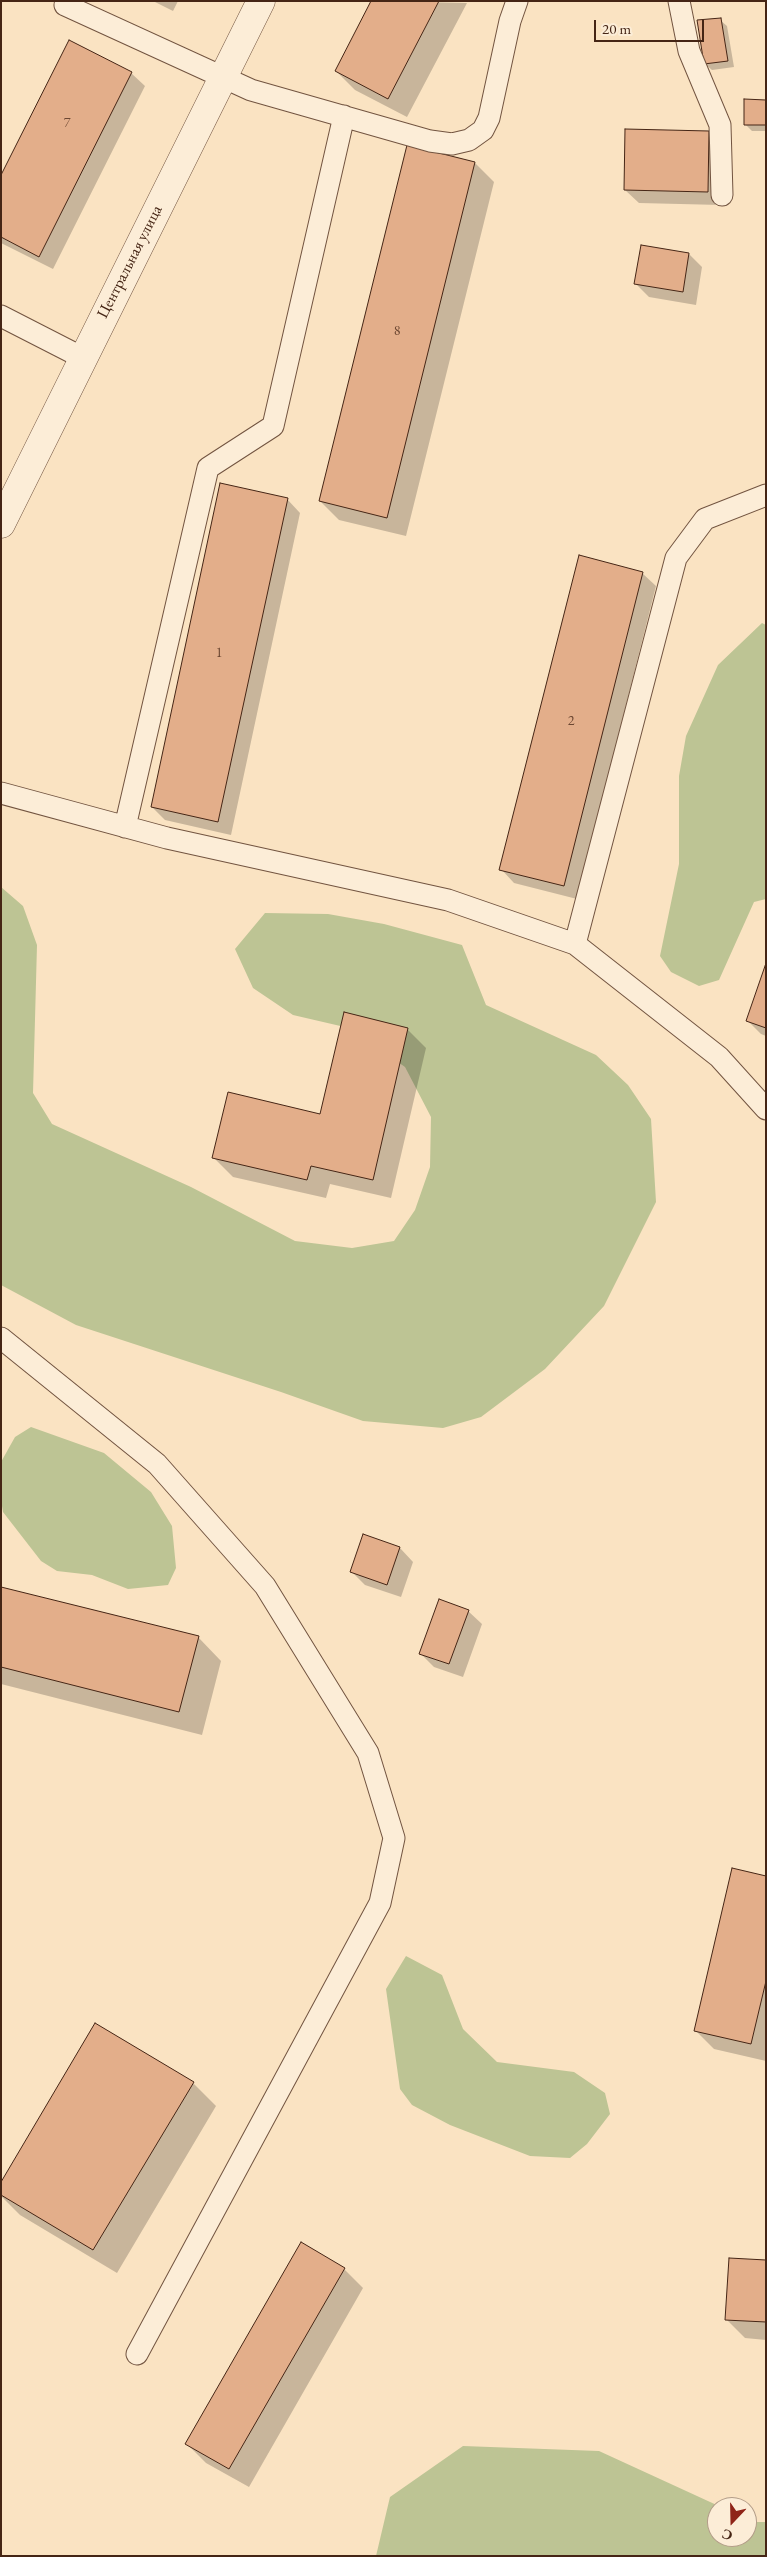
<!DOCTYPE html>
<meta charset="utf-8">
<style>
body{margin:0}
#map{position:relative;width:767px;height:2557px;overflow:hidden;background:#fae3c2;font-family:"EB Garamond",serif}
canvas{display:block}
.frame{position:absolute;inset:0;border:2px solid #452515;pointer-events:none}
.north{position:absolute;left:707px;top:2497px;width:50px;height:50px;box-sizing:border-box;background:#fcedd7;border:1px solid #b39d89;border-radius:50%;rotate:201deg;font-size:14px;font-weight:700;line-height:20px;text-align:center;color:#452515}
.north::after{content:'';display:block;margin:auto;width:18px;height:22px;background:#8f2418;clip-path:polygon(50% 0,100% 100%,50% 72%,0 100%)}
.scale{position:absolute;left:594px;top:20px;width:110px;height:22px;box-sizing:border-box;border:2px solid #452515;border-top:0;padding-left:6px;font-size:15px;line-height:18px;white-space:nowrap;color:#452515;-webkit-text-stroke:4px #fcedd7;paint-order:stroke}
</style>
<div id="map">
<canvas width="767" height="2557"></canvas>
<div class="frame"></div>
<div class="north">С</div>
<div class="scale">20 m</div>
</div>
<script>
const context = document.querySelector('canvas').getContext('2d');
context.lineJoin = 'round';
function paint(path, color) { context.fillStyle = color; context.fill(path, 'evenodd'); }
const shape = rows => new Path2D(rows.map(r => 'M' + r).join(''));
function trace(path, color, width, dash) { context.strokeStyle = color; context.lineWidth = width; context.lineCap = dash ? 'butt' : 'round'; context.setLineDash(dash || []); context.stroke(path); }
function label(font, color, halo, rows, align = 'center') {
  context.font = font + ' "EB Garamond",serif'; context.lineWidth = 4.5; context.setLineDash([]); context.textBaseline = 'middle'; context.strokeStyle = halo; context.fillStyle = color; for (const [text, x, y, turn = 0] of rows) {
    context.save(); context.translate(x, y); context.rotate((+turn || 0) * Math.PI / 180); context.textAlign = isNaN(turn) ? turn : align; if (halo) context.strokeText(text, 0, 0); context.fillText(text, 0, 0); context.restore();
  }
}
const green = shape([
 [762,623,766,625,766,899,754,902,719,980,699,986,671,972,660,956,679,864,679,776,686,736,718,665],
 [1,887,23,906,37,945,33,1093,52,1124,191,1187,295,1241,352,1248,394,1241,415,1210,430,1167,431,1117,405,1067,349,1028,293,1015,253,988,235,949,265,913,328,914,384,924,462,945,486,1005,596,1055,628,1085,651,1119,656,1202,604,1306,545,1369,481,1417,443,1428,363,1421,281,1392,76,1325,1,1285],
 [31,1427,104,1453,151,1492,172,1526,176,1568,168,1585,128,1589,92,1575,57,1571,41,1561,3,1512,1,1500,1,1462,15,1437],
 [406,1956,442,1975,463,2029,497,2062,574,2072,605,2093,610,2114,587,2144,570,2158,530,2156,450,2125,412,2105,400,2089,386,1989],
 [463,2446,599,2451,721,2507,717,2507,717,2537,747,2537,747,2519,754,2522,766,2522,766,2556,376,2556,390,2497]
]);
const shadow = shape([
 [153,1,178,1,173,11],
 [372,1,467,3,407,117,355,90,336,71],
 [720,20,727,26,734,67,712,70,705,64],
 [131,73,145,86,53,269,1,243,1,178],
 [766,101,766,131,752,131,745,124],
 [709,132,722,145,721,205,639,203,625,190],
 [475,163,494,182,406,536,339,520,320,501],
 [689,254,702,267,696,305,649,297,636,284],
 [287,499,300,513,231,835,165,820,152,807],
 [642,573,656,586,577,899,514,883,501,869],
 [766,968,766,1036,761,1034,747,1020],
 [407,1029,426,1048,391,1198,330,1184,326,1198,233,1177,214,1158,321,1116],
 [400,1548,413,1562,401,1597,365,1585,351,1571],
 [1,1588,198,1637,221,1661,202,1735,1,1684],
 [468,1611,482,1624,463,1677,434,1667,421,1654],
 [766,1877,766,2061,714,2049,695,2030],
 [193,2083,216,2106,117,2273,20,2215,1,2196,1,2184],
 [766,2261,766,2340,745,2338,726,2319],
 [344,2269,363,2288,249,2487,206,2463,187,2444]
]);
const building = shape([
 [371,1,439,1,388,99,335,71,371,1],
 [721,18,728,61,704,64,697,20,721,18],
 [69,40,132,72,39,257,1,237,1,175,69,40],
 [744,99,766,100,766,125,744,125,744,99],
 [625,129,709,131,708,192,624,190,625,129],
 [407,145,475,162,387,518,319,501,407,145],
 [641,245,689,253,683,292,634,284,641,245],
 [220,483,288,498,218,822,151,807,220,483],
 [579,555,643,572,564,886,499,870,579,555],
 [765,966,766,967,766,1028,746,1021,765,966],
 [344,1012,408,1028,373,1180,311,1166,307,1180,212,1158,228,1092,320,1114,344,1012],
 [363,1534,400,1547,387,1585,350,1572,363,1534],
 [1,1587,199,1636,179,1712,1,1667,1,1587],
 [439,1599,469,1610,449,1664,419,1654,439,1599],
 [732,1868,766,1876,766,1981,751,2044,694,2031,732,1868],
 [95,2023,194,2082,93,2250,1,2195,1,2182,95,2023],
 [301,2242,345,2268,229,2469,185,2444,301,2242],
 [729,2258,766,2260,766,2322,725,2320,729,2258]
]);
const service = shape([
 [67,1,65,5,251,90,430,141,452,144,469,140,483,130,489,118,510,21,517,1],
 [679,1,689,51,720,125,722,195],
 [1,316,83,358],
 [1,793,167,838,448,900,575,944,719,1057,766,1109],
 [125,827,208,468,273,426,344,116],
 [575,944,676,558,705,519,766,495],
 [1,1338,157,1464,265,1586,368,1753,394,1838,380,1903,137,2354]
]);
const minor = shape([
 [1,524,261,1]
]);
const numberNames = [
 ["7",67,123],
 ["8",397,331],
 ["1",219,653],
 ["2",571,721]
];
const streetNames = [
 ["Центральная улица",130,262,-63]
];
paint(green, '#bdc494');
paint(shadow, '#0003');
paint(building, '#e3ae8a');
trace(building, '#452515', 1);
trace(service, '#725440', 23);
trace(minor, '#725440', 29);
trace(service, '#fcedd7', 21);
trace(minor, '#fcedd7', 28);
label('14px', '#6c4732', null, numberNames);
label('16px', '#452515', '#fcedd7', streetNames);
</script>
